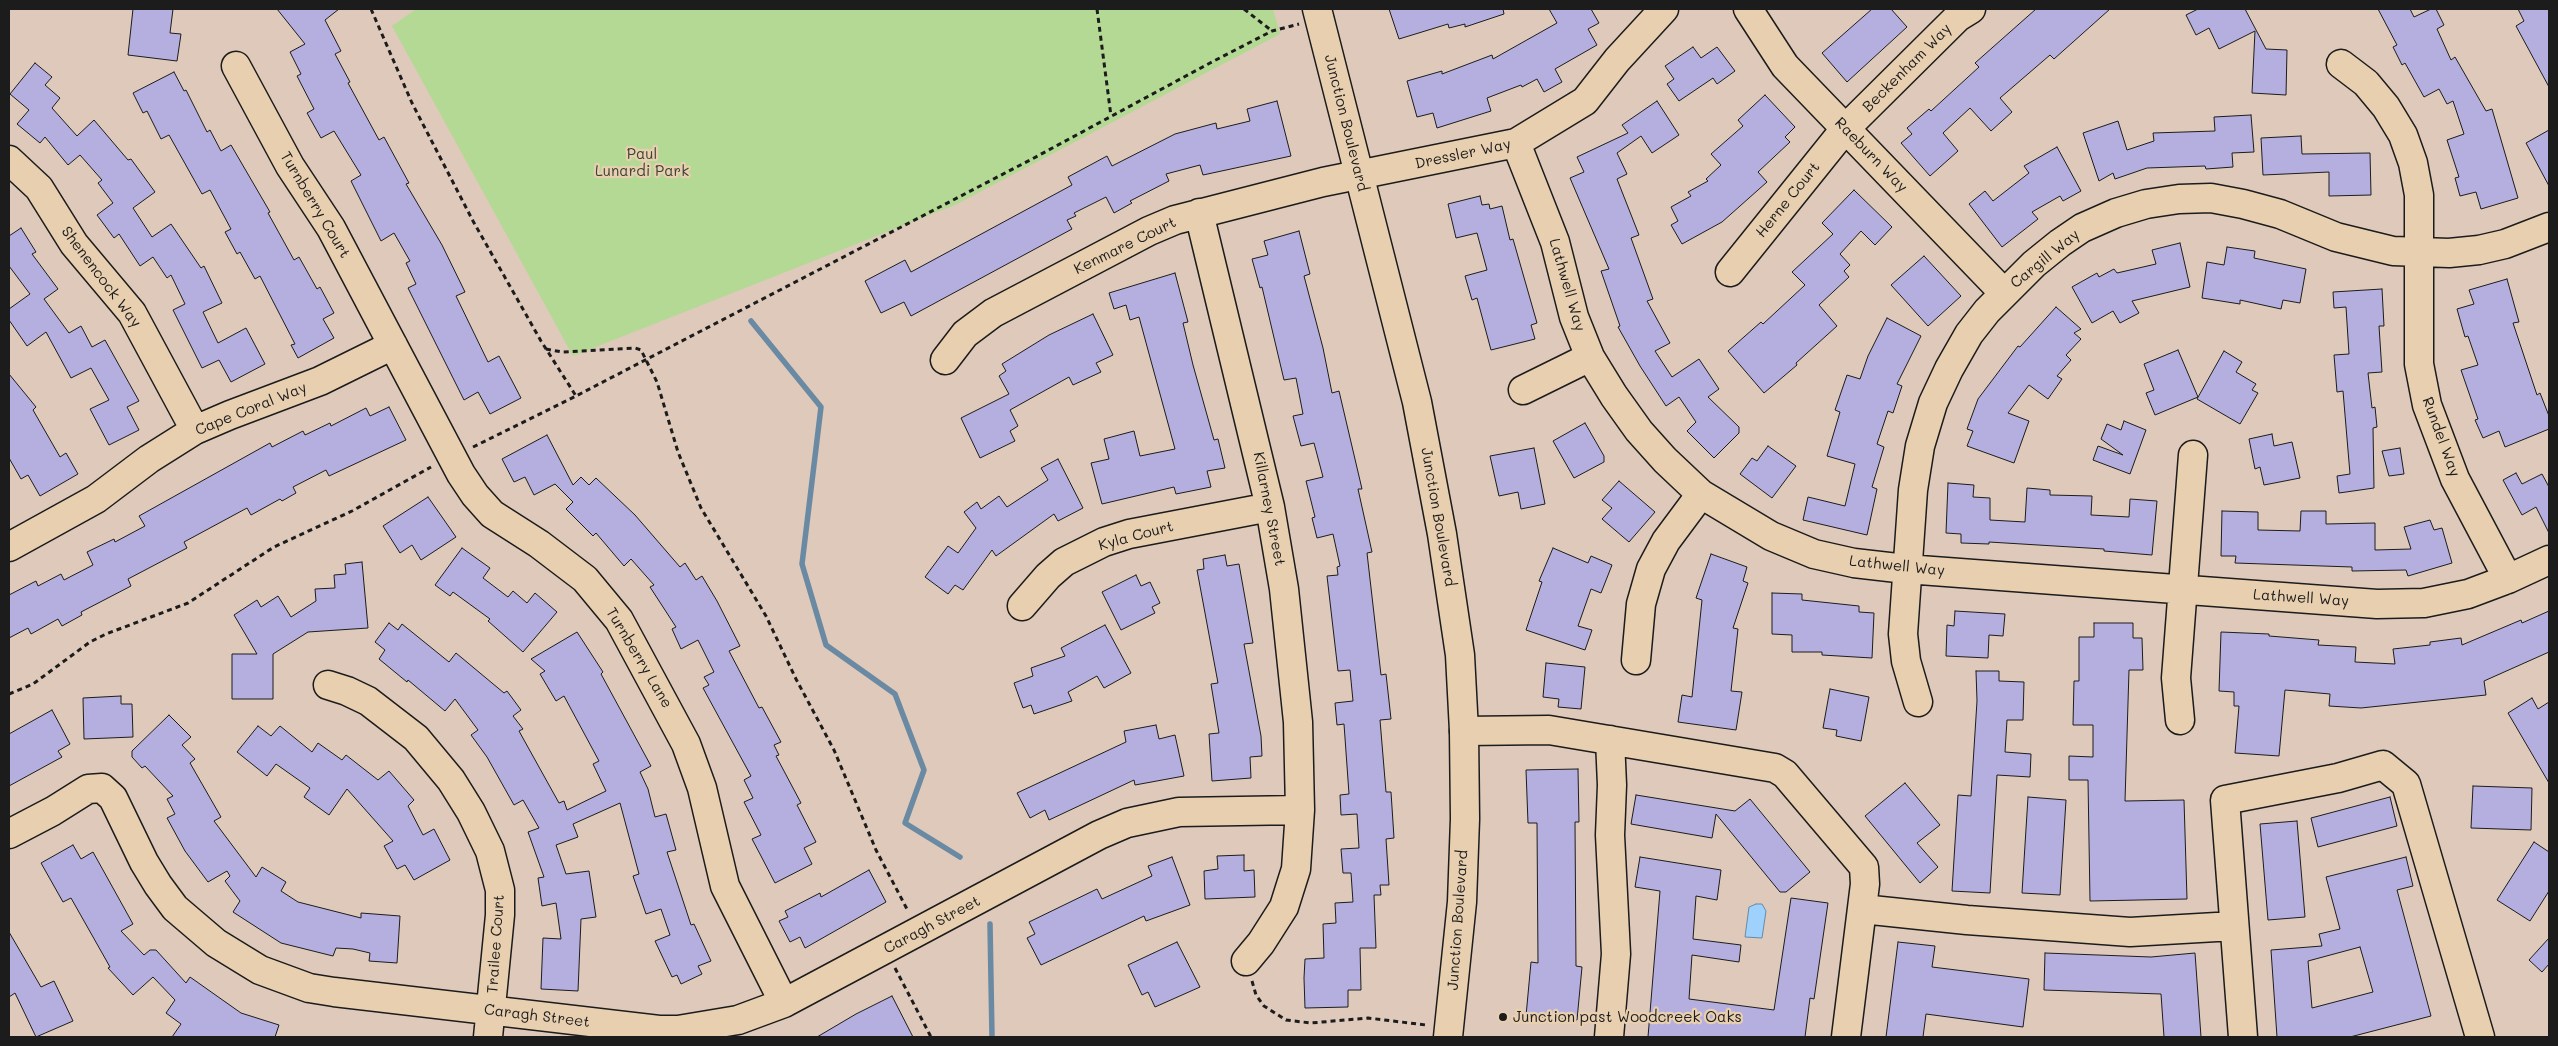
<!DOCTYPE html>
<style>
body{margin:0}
#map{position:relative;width:2558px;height:1046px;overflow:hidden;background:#dec9ba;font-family:Mali,sans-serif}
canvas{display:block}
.frame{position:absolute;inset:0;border:10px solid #1c1c1c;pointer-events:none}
</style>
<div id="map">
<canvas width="2558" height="1046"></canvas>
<div class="frame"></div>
</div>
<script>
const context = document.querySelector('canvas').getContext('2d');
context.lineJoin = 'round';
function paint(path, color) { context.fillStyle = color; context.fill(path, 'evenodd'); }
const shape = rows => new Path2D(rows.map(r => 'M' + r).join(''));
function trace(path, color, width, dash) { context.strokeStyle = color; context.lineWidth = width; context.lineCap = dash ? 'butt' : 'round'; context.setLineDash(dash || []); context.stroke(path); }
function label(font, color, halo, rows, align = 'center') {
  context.font = font + ' Mali,sans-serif'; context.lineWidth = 4.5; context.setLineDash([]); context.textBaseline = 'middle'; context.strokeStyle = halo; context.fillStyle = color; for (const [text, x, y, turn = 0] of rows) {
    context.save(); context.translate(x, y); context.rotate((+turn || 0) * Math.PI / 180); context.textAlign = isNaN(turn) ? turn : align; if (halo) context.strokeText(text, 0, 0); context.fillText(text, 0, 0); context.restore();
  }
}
const green = shape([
 [416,9,1273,9,1280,34,955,205,573,356,392,26]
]);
const water = shape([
 [1756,904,1762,904,1766,911,1762,938,1745,937,1749,907,1756,904]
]);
const stream = shape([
 [751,321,821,407,802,564,826,645,895,694,924,770,905,823,960,857],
 [990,924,992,1037]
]);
const building = shape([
 [133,9,173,9,170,33,181,34,177,61,128,55,133,9],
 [277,9,339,9,325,20,341,51,335,54,350,82,348,83,379,140,384,137,409,183,406,184,442,245,465,292,456,296,488,362,499,356,521,398,490,414,478,392,464,400,408,288,416,284,406,263,410,261,394,233,381,241,351,181,361,175,334,131,321,138,307,113,314,109,297,76,301,74,290,52,305,44,277,9],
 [1389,9,1503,9,1504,14,1465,27,1465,24,1449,28,1448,24,1399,39,1389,9],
 [1549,9,1591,9,1599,23,1588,29,1597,45,1555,69,1562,82,1544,92,1537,79,1522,87,1521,85,1487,98,1491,111,1437,128,1433,113,1417,117,1407,81,1442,71,1442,74,1492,55,1493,59,1557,23,1549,9],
 [1872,9,1891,9,1907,27,1847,82,1822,53,1872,9],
 [2036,9,2110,9,2054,59,2050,55,2000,98,2012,112,1991,131,1970,108,1943,133,1958,151,1930,176,1901,143,1912,134,1907,128,1929,109,1931,111,1979,67,1975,63,2036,9],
 [2198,9,2245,9,2266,49,2287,50,2286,95,2252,93,2255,31,2219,49,2209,28,2196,35,2186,15,2198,9],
 [2378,9,2410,9,2414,17,2431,9,2436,9,2444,25,2437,29,2451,60,2455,57,2486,111,2492,109,2518,198,2481,209,2476,192,2460,196,2455,178,2459,177,2447,140,2464,134,2453,101,2447,104,2439,89,2424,97,2405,63,2402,65,2393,47,2397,45,2378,9],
 [2518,9,2549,9,2549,87,2516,26,2524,21,2518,9],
 [1693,47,1701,58,1717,47,1735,71,1717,84,1713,78,1679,101,1667,84,1674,79,1665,66,1693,47],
 [35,63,52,77,45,85,60,98,52,108,77,136,94,120,128,160,131,159,155,192,133,208,152,237,171,224,201,268,204,266,222,303,203,312,218,343,246,328,265,364,231,382,219,360,202,368,173,310,185,304,171,275,167,278,153,257,140,266,119,234,114,238,97,215,113,203,98,183,102,180,80,155,68,165,45,137,40,143,17,124,29,110,10,94,35,63],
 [174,72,184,91,186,90,207,132,210,130,221,151,231,145,270,212,268,213,294,260,299,257,317,289,320,287,334,313,323,319,334,338,298,358,291,345,295,344,260,276,255,279,240,252,237,254,225,232,231,229,210,190,202,194,169,135,161,139,147,111,143,113,133,93,174,72],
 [1765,95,1795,127,1785,137,1790,142,1758,172,1767,182,1722,222,1682,244,1671,225,1678,221,1671,207,1691,196,1688,192,1708,181,1706,179,1721,165,1711,154,1743,126,1738,120,1765,95],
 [1277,101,1291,156,1203,175,1200,165,1166,174,1169,181,1130,201,1132,203,1114,213,1106,197,1074,213,1076,216,1067,220,1072,229,911,316,904,302,881,313,865,281,905,260,911,272,1072,185,1068,177,1107,156,1112,166,1175,134,1216,123,1217,129,1250,121,1247,109,1277,101],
 [1657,101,1679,135,1652,153,1641,136,1617,153,1627,174,1617,179,1639,235,1631,238,1653,299,1647,301,1670,343,1655,351,1672,377,1699,359,1719,389,1708,397,1739,427,1739,433,1714,458,1687,431,1696,422,1679,397,1666,406,1640,366,1618,327,1620,326,1601,271,1609,269,1570,178,1584,172,1577,157,1628,133,1622,125,1657,101],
 [2251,115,2254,152,2232,153,2233,167,2206,169,2205,166,2147,168,2115,179,2113,173,2099,181,2083,133,2118,121,2127,150,2154,141,2153,133,2215,131,2214,117,2251,115],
 [2549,130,2549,186,2526,143,2549,130],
 [2301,136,2302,154,2370,153,2371,195,2329,196,2329,172,2263,175,2261,138,2301,136],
 [2057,147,2081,191,2063,201,2060,196,2032,212,2038,219,2002,247,1969,204,1985,191,1993,201,2029,173,2024,166,2057,147],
 [1854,190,1892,227,1875,245,1861,231,1840,254,1850,265,1844,271,1849,277,1819,305,1837,326,1796,363,1797,365,1764,393,1728,351,1761,322,1763,324,1805,285,1792,272,1833,234,1822,223,1854,190],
 [1480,196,1482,205,1489,204,1490,209,1502,206,1510,240,1513,239,1537,323,1531,325,1535,339,1491,350,1477,298,1472,300,1465,276,1487,270,1477,233,1456,238,1448,204,1480,196],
 [21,228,36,252,32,254,58,289,44,299,69,333,81,326,92,347,105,340,139,401,127,407,139,430,109,445,90,409,109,400,91,368,71,378,46,332,27,346,9,320,9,309,30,294,9,266,9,236,21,228],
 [1299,231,1310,274,1304,276,1323,348,1332,393,1339,391,1362,489,1358,489,1372,552,1367,553,1381,675,1386,674,1391,719,1380,720,1386,792,1391,792,1394,838,1386,839,1389,885,1380,885,1381,895,1374,895,1376,948,1360,948,1361,990,1348,990,1348,1007,1305,1008,1304,978,1305,959,1324,958,1323,924,1336,923,1335,903,1353,902,1351,873,1343,873,1341,849,1359,848,1357,814,1341,815,1340,795,1349,794,1344,724,1337,725,1335,703,1353,701,1350,670,1338,671,1327,576,1338,575,1337,567,1340,566,1333,534,1317,538,1312,518,1315,517,1306,481,1323,477,1314,443,1301,446,1293,416,1303,414,1296,378,1284,380,1262,287,1260,288,1252,259,1268,255,1264,241,1299,231],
 [2180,243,2190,287,2132,301,2139,313,2120,323,2113,311,2092,323,2072,287,2097,273,2099,277,2114,269,2117,273,2156,264,2152,250,2180,243],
 [2227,247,2255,251,2254,258,2306,269,2300,303,2283,300,2281,309,2240,300,2240,304,2202,298,2207,262,2224,265,2227,247],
 [1924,256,1961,296,1928,326,1891,285,1924,256],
 [1175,273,1188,322,1183,323,1193,365,1214,440,1218,439,1225,468,1207,471,1211,487,1176,494,1174,487,1102,504,1091,463,1109,459,1104,439,1134,431,1140,456,1175,449,1139,317,1130,320,1126,305,1114,309,1109,293,1175,273],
 [2507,279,2519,322,2513,323,2537,395,2540,393,2549,416,2549,429,2505,447,2499,431,2483,438,2475,420,2478,419,2461,370,2478,365,2468,336,2465,337,2457,309,2474,304,2469,290,2507,279],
 [2382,289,2384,326,2379,326,2382,372,2368,373,2372,408,2375,407,2377,427,2373,428,2374,488,2339,493,2337,476,2350,474,2343,391,2337,392,2334,355,2349,354,2346,307,2334,308,2333,292,2382,289],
 [2056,307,2081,329,2074,333,2081,339,2066,355,2071,360,2057,376,2062,379,2048,399,2029,385,2008,413,2029,421,2014,463,1967,446,1973,431,1967,429,1978,399,2018,346,2020,347,2056,307],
 [1093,314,1113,355,1096,363,1101,372,1073,385,1069,377,1010,410,1018,426,1010,431,1015,441,980,458,961,418,1009,394,999,376,1006,371,1002,364,1049,335,1093,314],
 [1887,318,1921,336,1897,384,1902,386,1893,413,1888,411,1877,444,1884,447,1872,487,1877,489,1867,535,1803,520,1808,497,1845,506,1855,464,1827,456,1840,412,1835,410,1847,375,1860,379,1868,356,1887,318],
 [2178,350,2198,397,2155,415,2146,393,2154,390,2144,364,2178,350],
 [2224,351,2242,362,2236,372,2256,384,2252,390,2258,393,2240,424,2197,399,2224,351],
 [9,374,36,407,33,410,60,457,66,453,78,474,40,496,28,475,21,479,9,458,9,374],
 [389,407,406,440,329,476,326,470,293,487,296,493,282,501,280,499,251,515,247,508,184,542,187,548,128,579,131,586,81,612,82,615,62,626,58,619,31,634,28,628,9,638,9,595,36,581,38,586,61,574,64,580,93,565,87,552,114,539,115,542,145,526,139,516,270,443,272,447,303,431,305,435,330,423,331,426,366,408,370,416,389,407],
 [2124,421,2146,430,2130,474,2093,460,2098,446,2123,455,2101,439,2107,424,2121,430,2124,421],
 [1585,423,1604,456,1604,462,1574,478,1553,441,1585,423],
 [2272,434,2274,446,2292,442,2300,478,2264,485,2260,467,2255,469,2249,439,2272,434],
 [547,435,573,485,581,477,589,485,596,478,635,515,680,567,685,563,696,580,702,576,717,601,740,646,729,651,759,708,762,707,781,742,774,745,779,755,776,756,801,803,797,805,816,842,804,848,812,864,775,883,761,856,752,839,761,835,744,802,753,798,744,780,751,776,703,688,709,685,704,677,714,672,698,640,681,649,672,629,676,627,650,587,654,585,631,559,624,566,596,533,593,536,566,509,573,502,555,484,534,495,525,477,514,482,502,459,547,435],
 [1768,446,1796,466,1772,498,1740,474,1752,458,1757,461,1768,446],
 [1534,448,1545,504,1521,509,1518,492,1499,496,1490,456,1534,448],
 [2400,448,2404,474,2389,476,2382,451,2400,448],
 [1058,459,1083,508,1058,521,1054,514,996,556,992,550,963,590,955,585,948,594,925,577,948,546,958,553,976,528,964,512,977,502,981,509,999,496,1007,507,1048,480,1041,468,1058,459],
 [2516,473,2522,484,2542,474,2549,487,2549,533,2536,507,2522,515,2503,480,2516,473],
 [1619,481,1655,512,1629,542,1602,519,1612,508,1602,500,1619,481],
 [1948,483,1974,485,1973,497,1990,498,1990,520,2025,522,2027,488,2050,490,2050,495,2092,496,2091,515,2129,517,2130,499,2157,501,2152,555,2104,551,2104,549,1989,542,1989,544,1961,543,1961,534,1946,533,1948,483],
 [428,497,456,537,421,560,412,545,400,553,383,526,428,497],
 [2222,511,2258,512,2258,530,2300,531,2301,511,2326,511,2326,524,2375,523,2375,550,2411,549,2404,527,2430,520,2434,530,2442,528,2452,563,2408,576,2406,570,2352,571,2352,567,2235,563,2236,556,2221,556,2222,511],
 [462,548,490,568,483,578,508,597,513,591,527,603,535,593,557,612,523,652,488,621,490,619,453,592,450,596,435,585,462,548],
 [1553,548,1588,563,1591,556,1612,565,1601,593,1591,589,1578,626,1592,630,1585,650,1526,630,1542,582,1539,581,1553,548],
 [1711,554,1747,567,1743,581,1748,583,1733,628,1738,629,1731,691,1742,692,1736,730,1678,722,1682,695,1692,697,1702,600,1696,598,1711,554],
 [1225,555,1227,566,1239,564,1253,643,1244,644,1261,736,1262,756,1250,757,1251,778,1212,781,1209,734,1219,733,1211,684,1218,683,1197,570,1204,569,1203,559,1225,555],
 [362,562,368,628,308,632,273,654,273,699,232,699,232,654,257,654,234,615,257,600,261,607,278,596,291,617,316,601,315,589,335,588,334,575,346,574,345,564,362,562],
 [1136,575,1141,586,1150,582,1160,603,1152,607,1155,613,1121,630,1102,592,1136,575],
 [1772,593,1802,594,1802,600,1859,606,1859,612,1874,613,1872,658,1822,655,1822,652,1792,652,1792,635,1772,634,1772,593],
 [1955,611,2005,614,2003,636,1989,635,1988,658,1946,656,1947,625,1954,626,1955,611],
 [2549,611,2549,652,2484,681,2486,695,2361,708,2329,706,2330,694,2285,690,2279,756,2235,753,2239,706,2234,706,2234,692,2219,691,2221,632,2269,634,2269,636,2319,640,2318,645,2356,647,2355,662,2395,664,2393,649,2430,645,2430,642,2461,638,2462,645,2521,620,2522,623,2549,611],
 [389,623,398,630,402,624,449,662,456,653,504,693,507,691,521,710,513,716,523,729,519,731,559,803,564,801,567,810,606,791,593,764,599,761,564,696,556,701,540,674,545,671,531,659,577,632,603,672,601,674,651,766,640,772,648,789,655,817,666,814,676,850,667,852,691,925,694,924,711,961,698,966,702,974,681,984,677,975,672,977,655,941,670,935,661,909,646,914,633,876,639,874,620,803,573,824,578,837,556,845,566,874,589,871,596,917,581,919,578,991,541,989,543,938,561,939,556,903,542,906,538,878,544,877,528,832,539,828,523,800,514,805,487,757,471,735,478,730,455,699,445,711,408,680,407,682,379,659,385,650,375,642,389,623],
 [2094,623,2133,623,2133,638,2142,638,2143,670,2129,670,2125,801,2184,800,2187,899,2090,901,2088,780,2069,780,2069,756,2093,757,2093,725,2073,725,2074,681,2079,681,2079,637,2094,637,2094,623],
 [1105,625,1131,673,1104,688,1097,676,1068,692,1072,701,1034,714,1031,705,1023,708,1014,683,1033,676,1031,668,1065,656,1061,648,1105,625],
 [1546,663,1585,667,1581,709,1558,707,1559,699,1543,697,1546,663],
 [1976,671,1999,671,1999,681,2024,682,2023,720,2007,720,2005,752,2031,754,2030,777,1997,775,1990,893,1952,891,1958,795,1971,796,1977,701,1976,671],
 [1830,689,1869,697,1861,741,1836,736,1837,730,1823,728,1830,689],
 [121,696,121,704,132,704,133,737,84,739,83,698,121,696],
 [2532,698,2538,709,2549,702,2549,783,2508,713,2532,698],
 [52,710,70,744,58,751,62,757,9,786,9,734,52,710],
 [169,715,191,737,182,745,195,759,190,763,221,817,214,821,256,877,262,867,286,882,281,891,298,902,361,918,361,913,400,916,397,963,369,961,370,953,353,949,336,948,333,956,281,943,233,912,240,901,225,881,230,876,227,871,208,882,185,851,167,818,175,814,167,799,173,796,145,766,142,768,132,757,132,751,169,715],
 [1156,725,1159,739,1175,735,1184,776,1135,785,1134,780,1049,820,1045,810,1030,818,1017,793,1126,742,1124,731,1156,725],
 [258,726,271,736,280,726,312,752,318,743,342,760,346,755,378,780,389,771,414,800,408,806,423,835,434,829,450,860,414,880,405,865,397,869,384,846,393,841,347,789,329,815,304,797,310,788,276,764,267,776,237,752,258,726],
 [1578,769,1579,822,1575,822,1576,966,1582,967,1577,1020,1526,1016,1531,962,1538,963,1537,823,1528,823,1526,770,1578,769],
 [1905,783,1940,825,1917,843,1938,867,1920,883,1865,816,1905,783],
 [2473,786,2532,788,2531,830,2471,828,2473,786],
 [1636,795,1735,811,1750,799,1810,872,1786,892,1780,892,1716,814,1712,838,1631,824,1636,795],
 [2028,797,2066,800,2060,895,2022,893,2028,797],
 [2390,797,2397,826,2318,847,2311,818,2390,797],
 [2297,821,2305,917,2268,920,2260,824,2297,821],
 [2534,842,2549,852,2549,891,2530,921,2497,900,2534,842],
 [73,845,81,859,93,852,133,924,121,931,144,955,150,950,156,950,186,983,190,977,241,1013,279,1025,275,1037,172,1037,181,1024,166,1013,175,1000,153,977,133,995,108,968,110,967,71,898,63,902,41,863,73,845],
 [1244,855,1244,871,1254,870,1255,897,1205,899,1204,871,1218,869,1217,856,1244,855],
 [1172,857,1190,905,1146,921,1144,916,1041,965,1027,938,1035,934,1029,922,1097,889,1102,899,1152,876,1148,866,1172,857],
 [1640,857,1721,870,1717,900,1696,896,1693,939,1741,945,1739,962,1692,955,1689,999,1774,1010,1791,898,1828,903,1814,999,1810,998,1805,1037,1648,1037,1660,891,1635,887,1640,857],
 [2406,857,2413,886,2397,890,2431,1016,2350,1037,2277,1037,2271,950,2322,946,2319,934,2340,929,2326,877,2406,857],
 [2360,947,2373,992,2312,1008,2308,961,2360,947],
 [869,870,886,902,805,948,800,937,790,942,779,921,788,917,785,911,820,893,821,897,869,870],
 [9,932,41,987,54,981,73,1021,36,1037,15,993,9,997,9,932],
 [2549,938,2549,964,2542,972,2529,960,2549,938],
 [1177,942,1200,987,1155,1007,1148,992,1142,995,1128,965,1177,942],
 [1898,942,1935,946,1932,967,2029,979,2023,1027,1926,1014,1923,1037,1886,1037,1898,942],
 [2045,953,2151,957,2195,953,2201,1037,2164,1037,2161,994,2044,990,2045,953],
 [892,996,913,1037,817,1037,856,1014,892,996]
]);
const path = shape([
 [371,9,412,103,473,221,541,341,576,396],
 [1097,9,1111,116],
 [1244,9,1272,31],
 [546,349,562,352,635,348,641,350,657,382,678,452,701,508,766,616,796,679,834,750,876,850,908,911],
 [473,447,576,396,1032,159,1210,63,1272,31,1299,24],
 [9,694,33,684,90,642,106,634,188,603,274,547,352,511,431,467],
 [895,968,931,1037],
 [1252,981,1256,995,1264,1006,1286,1020,1311,1023,1368,1018,1426,1025]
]);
const minor = shape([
 [1748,9,1785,66,2004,293],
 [2341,64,2366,83,2386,107,2403,135,2413,163,2419,195,2419,364,2427,405,2455,479,2508,579],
 [236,66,290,166,331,228,461,474,475,495,492,514,539,544,585,579,619,620,686,744,702,788,725,886,784,1003],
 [1516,143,1555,242,1574,317,1590,357,1614,396,1639,431,1665,460,1701,494,1771,536,1814,554,1854,563,1906,569,2377,604,2424,603,2468,594,2508,579,2549,560],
 [9,160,39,188,74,244,132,313,195,430],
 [1199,213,1270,507,1284,589,1298,722,1300,810,1296,869,1284,907,1261,943,1246,961],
 [1730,272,1845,129,1958,17,1971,9],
 [945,360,965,334,993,313,1149,231,1175,220,1323,182,1516,143,1585,101,1617,60,1664,9],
 [1523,390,1590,357],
 [9,547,96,499,149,459,195,430,230,415,320,381,393,345],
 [1022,606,1048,576,1064,562,1104,542,1129,534,1270,507],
 [1636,660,1641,604,1651,569,1666,541,1701,494],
 [328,685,347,691,368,701,416,738,451,780,471,812,490,851,500,890,500,915,488,1037],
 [1918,702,1906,661,1903,634,1913,490,1920,446,1933,403,1949,369,1969,334,1987,311,2034,264,2060,243,2082,228,2116,213,2146,204,2179,199,2211,198,2243,204,2280,214,2336,237,2393,251,2449,253,2479,250,2505,244,2549,227],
 [2180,720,2176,678,2193,455],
 [1464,731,1549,730,1775,768,1785,774,1864,867,1865,884,1846,1037],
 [9,834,53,811,88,789,102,788,113,798,144,862,158,885,175,908,216,943,260,970,309,988,334,992,659,1030,678,1030,738,1020,784,1003,1099,835,1127,823,1179,812,1300,810],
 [1862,909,1967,920,2130,932,2234,926],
 [1609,1037,1616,954,1610,835,1612,785,1610,740],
 [2243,1037,2225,800,2338,778,2383,765,2406,784,2480,1037]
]);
const major = shape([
 [1317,9,1417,402,1442,534,1460,655,1464,731,1465,819,1462,902,1448,1037]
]);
const markers = [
 [1503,1017,5,"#1c1c1c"]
];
const streetNames = [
 ["Beckenham Way",1907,68,-45],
 ["Junction Boulevard",1346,123,76],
 ["Dressler Way",1463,154,-12],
 ["Raeburn Way",1871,155,46],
 ["Herne Court",1788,200,-51],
 ["Turnberry Court",315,205,59],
 ["Kenmare Court",1125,246,-26],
 ["Cargill Way",2045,259,-39],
 ["Shenencock Way",101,277,53],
 ["Lathwell Way",1567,285,74],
 ["Cape Coral Way",251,409,-22],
 ["Rundel Way",2441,437,70],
 ["Killarney Street",1269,509,79],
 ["Junction Boulevard",1438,517,80],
 ["Kyla Court",1136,536,-15],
 ["Lathwell Way",1897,566,6],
 ["Lathwell Way",2301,598,4],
 ["Turnberry Lane",639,658,59],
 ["Junction Boulevard",1458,920,-86],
 ["Caragh Street",932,925,-28],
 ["Trailee Court",496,944,-86],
 ["Caragh Street",537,1016,7]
];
const parkNames = [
 ["Paul",642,154],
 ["Lunardi Park",642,171]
];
const poiNames = [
 ["Junction past Woodcreek Oaks",1513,1017]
];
paint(green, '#b4d994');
paint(water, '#9ed1fc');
trace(water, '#6a89a2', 1);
trace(stream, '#6a89a2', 5.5);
paint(building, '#b5afe0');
trace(building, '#1c1c1c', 1);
trace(minor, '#1c1c1c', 31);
trace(major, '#1c1c1c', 31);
trace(path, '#1c1c1c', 3, [5, 4]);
trace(minor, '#e8cfb0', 28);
trace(major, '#e8cfb0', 28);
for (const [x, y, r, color] of markers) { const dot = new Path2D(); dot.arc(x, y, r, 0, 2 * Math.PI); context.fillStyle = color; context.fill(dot); trace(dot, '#e8cfb0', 2); }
label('15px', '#1c1c1c', '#e8cfb0', streetNames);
label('15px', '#3a4234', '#e8cfb0', parkNames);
label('15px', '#1c1c1c', '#e8cfb0', poiNames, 'left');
</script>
